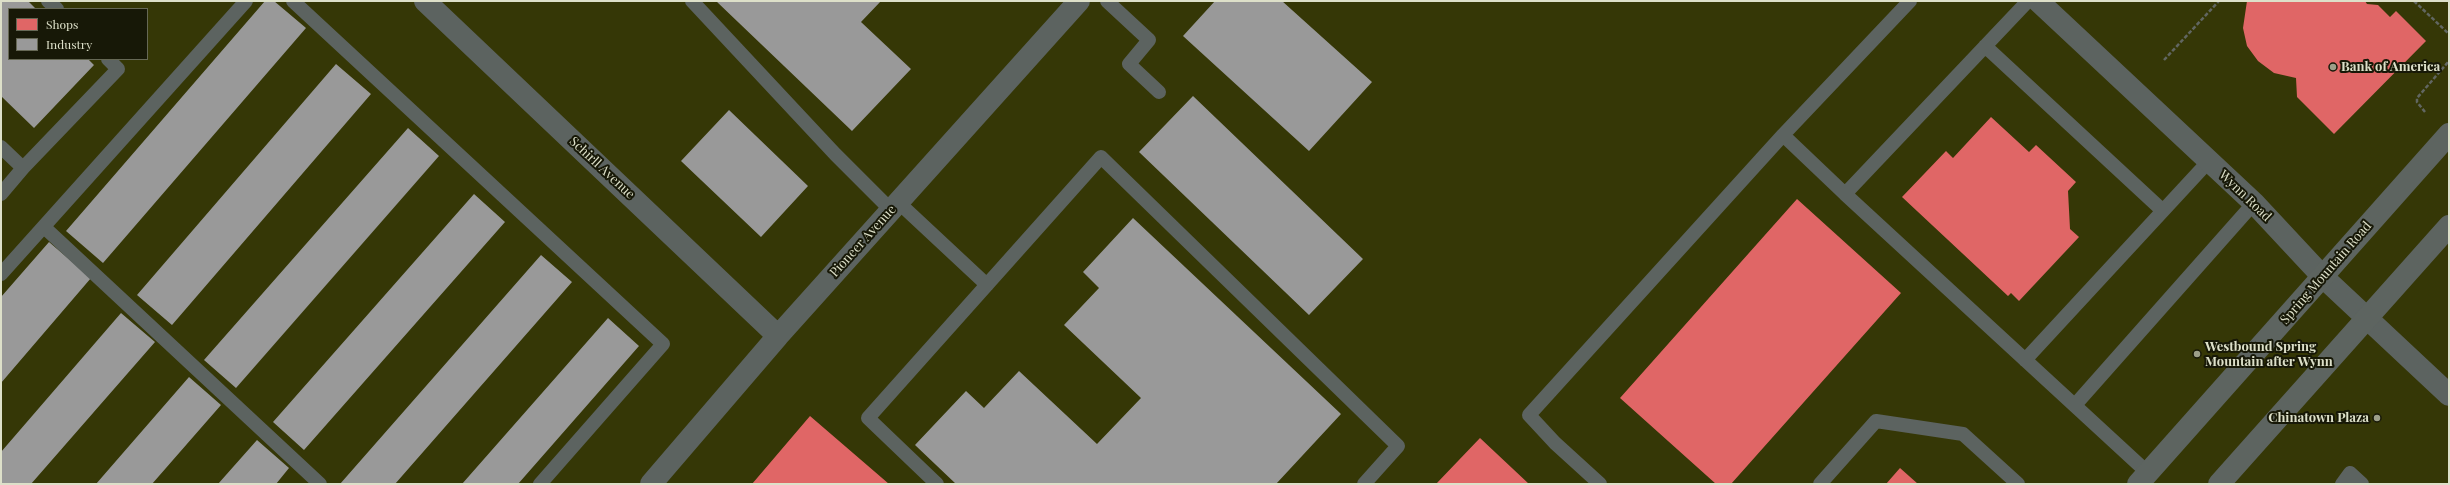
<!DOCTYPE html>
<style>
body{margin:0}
#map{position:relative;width:2450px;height:485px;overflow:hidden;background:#272711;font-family:"Playfair Display",serif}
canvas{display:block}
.frame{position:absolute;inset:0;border:2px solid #dde0c9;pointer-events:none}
.legend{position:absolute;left:8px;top:8px;width:140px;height:52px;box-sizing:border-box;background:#171807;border:1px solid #666855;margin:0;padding:5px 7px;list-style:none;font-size:12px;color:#dde0c9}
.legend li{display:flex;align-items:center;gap:8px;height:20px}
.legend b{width:20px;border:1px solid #666855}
</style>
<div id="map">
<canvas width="2450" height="485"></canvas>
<div class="frame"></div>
<ul class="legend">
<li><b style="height:11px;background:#e06666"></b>Shops</li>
<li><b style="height:11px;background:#999"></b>Industry</li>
</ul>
</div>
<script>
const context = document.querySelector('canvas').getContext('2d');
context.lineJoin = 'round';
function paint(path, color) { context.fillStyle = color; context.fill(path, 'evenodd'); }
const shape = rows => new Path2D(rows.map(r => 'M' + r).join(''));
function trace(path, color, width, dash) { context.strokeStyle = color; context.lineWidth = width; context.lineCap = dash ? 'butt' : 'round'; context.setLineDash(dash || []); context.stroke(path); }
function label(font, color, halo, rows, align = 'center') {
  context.font = font + ' "Playfair Display",serif'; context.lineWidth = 4; context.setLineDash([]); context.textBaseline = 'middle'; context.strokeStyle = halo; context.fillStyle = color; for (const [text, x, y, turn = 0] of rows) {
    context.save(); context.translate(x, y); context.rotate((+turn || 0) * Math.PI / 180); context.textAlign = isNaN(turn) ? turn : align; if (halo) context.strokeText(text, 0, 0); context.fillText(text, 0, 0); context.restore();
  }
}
const built = shape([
 [1,1,2449,1,2449,484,1,484],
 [9,9,147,9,147,59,9,59]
]);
const shops = shape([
 [2247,1,2365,1,2367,4,2378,5,2390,17,2396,11,2426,41,2334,134,2297,97,2296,78,2274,73,2258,61,2247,46,2243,28],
 [1991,117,2029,152,2036,145,2076,182,2068,191,2070,229,2079,237,2019,301,2011,293,2008,296,1902,197,1946,151,1953,158],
 [1797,199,1901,293,1731,484,1716,484,1620,398],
 [810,416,889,484,752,484],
 [1480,438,1529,484,1436,484],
 [1900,468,1918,484,1886,484]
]);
const industry = shape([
 [1,1,28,1,36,9,9,9,9,59,88,59,94,65,34,128,1,96],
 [265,1,274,1,306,28,103,263,66,231],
 [716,1,881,1,861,22,911,69,852,131],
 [1215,1,1282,1,1372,82,1309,151,1183,36],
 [336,64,371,94,172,325,137,295],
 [1193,96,1363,259,1309,315,1139,152],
 [729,110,808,186,761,237,681,161],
 [408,128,439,156,236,388,204,360],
 [474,194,505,222,304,450,273,422],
 [1133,218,1341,414,1276,484,956,484,915,445,966,391,984,408,1019,371,1097,444,1141,398,1064,325,1099,288,1083,272],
 [49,242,91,278,1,383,1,297],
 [541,255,572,282,395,484,340,484],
 [121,313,155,342,31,484,1,484,1,452],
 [608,318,639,346,518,484,462,484],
 [189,377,221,405,152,484,96,484],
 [257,440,289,468,276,484,218,484]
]);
const path = shape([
 [2414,1,2449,34],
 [2164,60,2219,1],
 [2425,112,2417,102,2417,98,2449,61]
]);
const service = shape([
 [48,1,57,9],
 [293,1,663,344,540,484],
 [692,1,835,154,891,210],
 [1107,1,1149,40,1129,64,1159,92],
 [1910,1,1783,135,1845,194,2028,1],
 [1985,46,2162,210],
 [1,147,23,168,118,69,108,59],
 [1,194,23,168],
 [1845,194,2148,473],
 [898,202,987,285],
 [44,227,320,484],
 [1,274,246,1],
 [2025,360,2209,161],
 [2075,405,2254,203],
 [937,484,868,418,1101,157,1398,446,1364,484],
 [1600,484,1555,443,1529,415,1783,135],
 [1820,484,1876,421,1963,434,2018,484],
 [2342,484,2350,473,2362,484]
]);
const minor = shape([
 [425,1,778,336],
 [651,484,778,336,1079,1]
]);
const tertiary = shape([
 [2038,1,2254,203,2323,277,2449,395]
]);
const secondary = shape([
 [2138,484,2449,134],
 [2219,484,2449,226]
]);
const markers = [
 [2333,67,4,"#9d9f89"],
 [2197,354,4,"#9d9f89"],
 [2377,418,4,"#9d9f89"]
];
const poiNames = [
 ["Bank of America",2341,67],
 ["Westbound Spring",2205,347],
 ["Mountain after Wynn",2205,362],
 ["Chinatown Plaza",2369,418,"right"]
];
const streetNames = [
 ["Schirll Avenue",602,168,43],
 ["Wynn Road",2245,196,44],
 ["Pioneer Avenue",863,241,-48],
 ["Spring Mountain Road",2326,273,-49]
];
paint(built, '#353706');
paint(shops, '#e06666');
paint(industry, '#999');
trace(path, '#616661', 2.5, [4, 2]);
trace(service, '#5c6360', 14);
trace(minor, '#5c6360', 22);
trace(tertiary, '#5c6360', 22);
trace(secondary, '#5d6460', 22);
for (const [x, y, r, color] of markers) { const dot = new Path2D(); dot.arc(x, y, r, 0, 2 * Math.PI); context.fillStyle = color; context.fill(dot); trace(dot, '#171807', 1.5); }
label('bold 13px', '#dde0c9', '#171807', poiNames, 'left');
label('13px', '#dde0c9', '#171807', streetNames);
</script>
